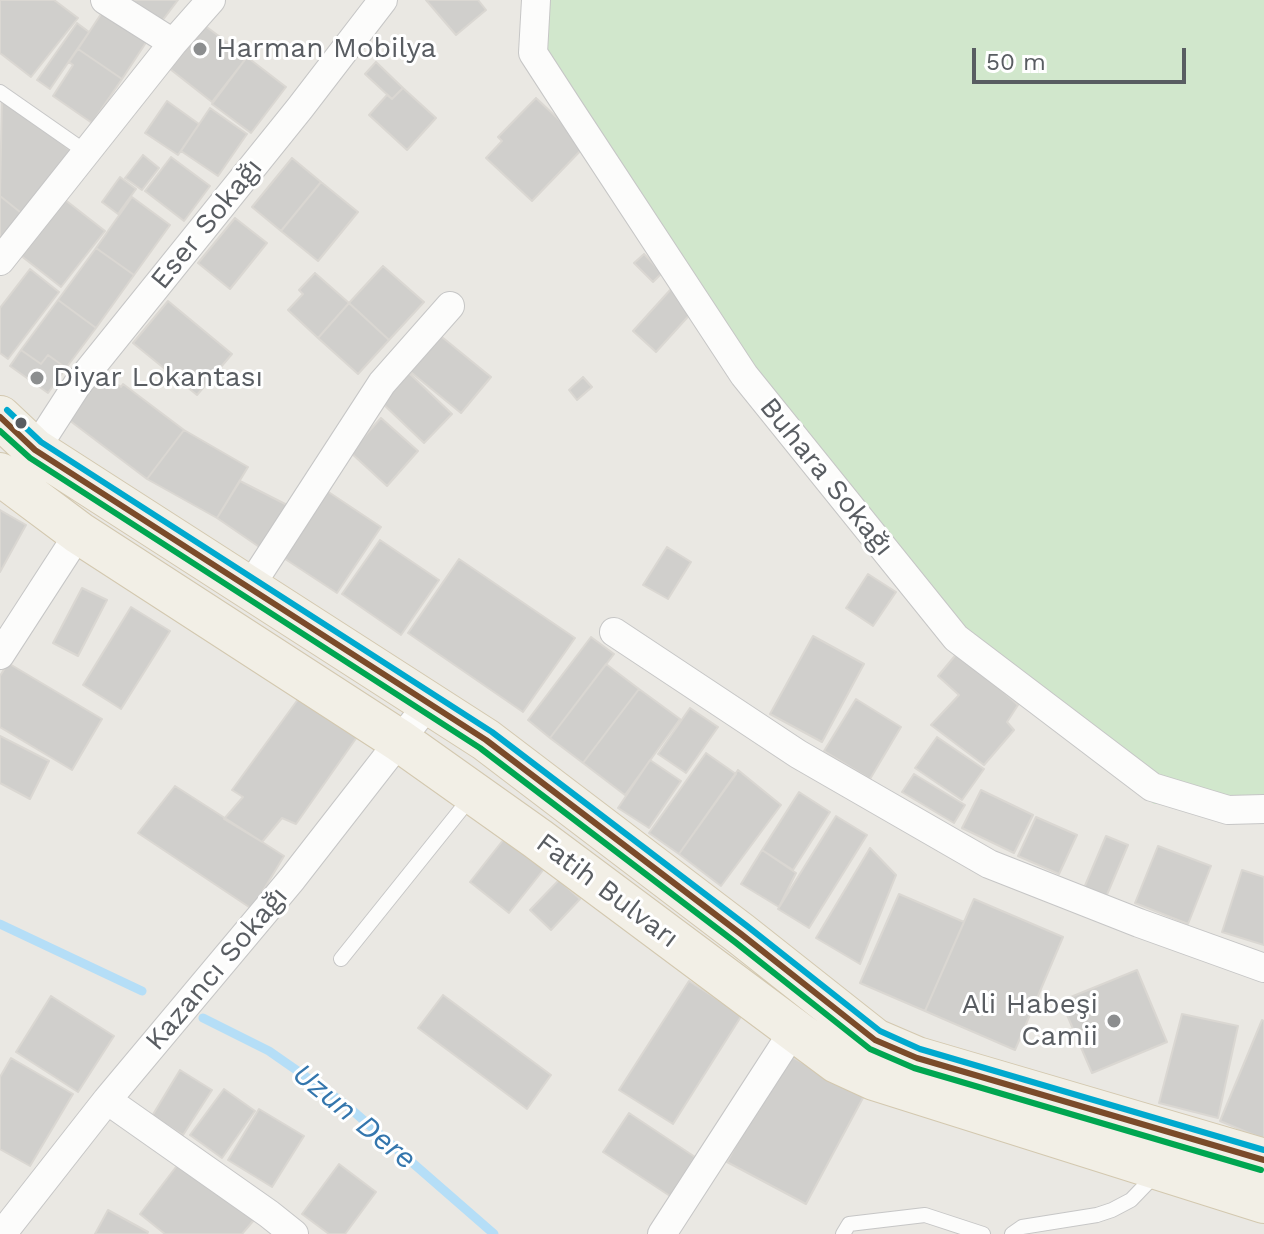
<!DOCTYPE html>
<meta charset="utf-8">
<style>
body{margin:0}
#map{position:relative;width:1264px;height:1234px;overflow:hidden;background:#eae8e3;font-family:"Work Sans",sans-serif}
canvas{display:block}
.scale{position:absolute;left:972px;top:48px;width:214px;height:36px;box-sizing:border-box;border:4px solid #595d62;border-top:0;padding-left:10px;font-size:24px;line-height:28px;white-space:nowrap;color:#595d62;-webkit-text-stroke:6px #fff;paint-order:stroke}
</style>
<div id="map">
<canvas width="1264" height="1234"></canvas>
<div class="scale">50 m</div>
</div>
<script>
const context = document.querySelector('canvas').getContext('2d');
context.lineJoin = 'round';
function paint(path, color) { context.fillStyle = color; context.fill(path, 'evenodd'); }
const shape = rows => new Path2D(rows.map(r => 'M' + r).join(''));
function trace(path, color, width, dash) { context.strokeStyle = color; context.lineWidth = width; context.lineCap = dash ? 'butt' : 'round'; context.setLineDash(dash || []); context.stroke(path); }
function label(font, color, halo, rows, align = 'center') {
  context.font = font + ' "Work Sans",sans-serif'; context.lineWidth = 6; context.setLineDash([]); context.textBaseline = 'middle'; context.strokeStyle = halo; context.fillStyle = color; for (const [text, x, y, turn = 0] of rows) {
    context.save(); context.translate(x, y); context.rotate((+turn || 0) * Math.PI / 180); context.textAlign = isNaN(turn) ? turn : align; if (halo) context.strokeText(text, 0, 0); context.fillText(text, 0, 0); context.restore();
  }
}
const green = shape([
 [521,0,1264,0,1264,803,1154,804,950,652,521,42]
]);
const stream = shape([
 [0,924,142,991],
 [203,1018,269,1051,345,1104,494,1234]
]);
const building = shape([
 [0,0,54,0,78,18,31,77,0,53,0,0],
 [127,0,178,0,159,25,127,0],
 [426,0,478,0,486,10,456,35,426,0],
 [105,8,149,38,122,79,78,49,105,8],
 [77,23,89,32,50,89,37,80,77,23],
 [204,25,247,57,212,102,170,69,204,25],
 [78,49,122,79,92,123,53,96,73,65,69,62,78,49],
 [247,57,286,87,251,133,212,104,247,57],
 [376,62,403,88,392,99,365,74,376,62],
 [403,88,436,118,407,150,369,115,387,95,392,99,403,88],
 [2,96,75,154,25,216,0,196,2,96],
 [536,98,586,145,532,201,486,158,502,141,498,137,536,98],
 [167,101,199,124,178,155,145,133,167,101],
 [210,108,247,134,218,176,181,151,210,108],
 [143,155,159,168,142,190,125,178,143,155],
 [171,157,210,186,184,221,145,191,171,157],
 [292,158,321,182,281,231,252,207,292,158],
 [120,177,136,189,118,214,102,202,120,177],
 [321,182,358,212,318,261,281,231,321,182],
 [0,196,25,216,0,248,0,196],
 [132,197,170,225,134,275,96,248,132,197],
 [64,199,105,231,61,287,20,255,64,199],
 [235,218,267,243,230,289,198,263,235,218],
 [96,248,134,275,96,328,58,300,96,248],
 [644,254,662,273,653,282,634,263,644,254],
 [383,266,424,302,389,340,349,303,383,266],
 [30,269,59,292,8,359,0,353,0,308,30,269],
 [315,273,349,303,318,338,288,310,303,294,299,290,315,273],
 [671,289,694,310,656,352,633,331,671,289],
 [58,300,96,328,66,368,48,355,41,364,21,350,58,300],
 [168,301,232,354,197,395,133,343,168,301],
 [349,303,389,340,358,374,318,338,349,303],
 [437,333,491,377,461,413,407,369,437,333],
 [21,350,41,364,48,355,66,368,48,393,10,366,21,350],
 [100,372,121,387,123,384,184,430,147,479,65,417,100,372],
 [409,373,452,414,424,443,381,402,409,373],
 [583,377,592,387,577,400,569,390,583,377],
 [381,418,418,451,387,486,350,452,381,418],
 [184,430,248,467,217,518,147,479,184,430],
 [240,481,293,508,268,553,217,518,240,481],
 [324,489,381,527,337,593,279,555,324,489],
 [0,510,26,525,0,572,0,510],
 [380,540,439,580,401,635,342,594,380,540],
 [667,547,691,562,668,599,643,585,667,547],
 [459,559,575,638,523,712,408,633,459,559],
 [868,574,896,592,873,626,846,608,868,574],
 [82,588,107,600,78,656,53,643,82,588],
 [131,607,170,631,121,709,83,685,131,607],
 [813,636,864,664,822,742,770,714,813,636],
 [591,637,614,654,550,738,528,720,591,637],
 [959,651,1018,705,1007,722,1014,730,984,765,931,725,959,695,938,676,959,651],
 [8,663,102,719,72,770,0,727,0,676,8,663],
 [606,664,639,689,583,763,550,738,606,664],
 [639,689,680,719,625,795,583,763,639,689],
 [299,698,357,737,296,824,282,818,262,842,224,819,243,797,232,790,299,698],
 [856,699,901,727,870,779,824,751,856,699],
 [690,708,718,727,686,773,658,754,690,708],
 [0,736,49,761,30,799,0,783,0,736],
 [937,737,984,769,962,800,915,768,937,737],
 [706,753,736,774,679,854,649,833,706,753],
 [650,760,681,781,649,828,618,808,650,760],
 [738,770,781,805,721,886,679,854,738,770],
 [914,774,965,805,954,823,902,792,914,774],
 [175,786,284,856,252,909,138,833,175,786],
 [981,790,1033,815,1014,853,962,828,981,790],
 [799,792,830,812,793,870,762,850,799,792],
 [836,816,867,835,809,928,778,909,836,816],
 [1036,817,1077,835,1059,874,1018,856,1036,817],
 [1106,836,1128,845,1106,897,1084,888,1106,836],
 [504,839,544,869,509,913,470,882,504,839],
 [1158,846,1211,866,1188,924,1135,903,1158,846],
 [870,848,896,875,860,964,816,938,870,848],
 [762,850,796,873,779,907,741,884,762,850],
 [1242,870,1264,877,1264,945,1222,932,1242,870],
 [559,880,580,899,551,930,530,910,559,880],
 [899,894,964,922,925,1011,860,983,899,894],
 [974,899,1063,937,1015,1050,925,1011,974,899],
 [1137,970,1167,1042,1092,1073,1061,1001,1137,970],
 [689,981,742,1015,673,1124,619,1090,689,981],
 [443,995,551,1075,527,1109,418,1028,443,995],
 [51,996,114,1036,78,1092,16,1052,51,996],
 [1182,1014,1238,1026,1218,1118,1159,1103,1182,1014],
 [1262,1020,1264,1021,1264,1139,1220,1121,1262,1020],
 [785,1053,864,1096,806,1204,727,1162,785,1053],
 [11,1058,73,1094,30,1166,0,1149,0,1077,11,1058],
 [180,1070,212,1090,183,1135,152,1116,180,1070],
 [224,1089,255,1111,222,1158,190,1135,224,1089],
 [259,1109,304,1136,272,1187,228,1160,259,1109],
 [629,1113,695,1157,670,1196,603,1152,629,1113],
 [179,1163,254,1220,242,1234,165,1234,140,1214,179,1163],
 [339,1164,376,1192,345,1234,329,1234,302,1214,339,1164],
 [108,1210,148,1232,147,1234,95,1234,108,1210]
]);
const service = shape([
 [0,92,86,152],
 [341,959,471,797],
 [843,1234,849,1224,925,1215,983,1234],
 [1012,1234,1022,1227,1097,1215,1112,1210,1131,1200,1157,1173]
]);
const minor = shape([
 [105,0,173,43],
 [536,0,533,53,568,107,744,375,956,638,1152,787,1228,810,1264,809],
 [0,261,173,43,211,0],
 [35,450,77,385,300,108,383,0],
 [249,588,382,383,450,306],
 [614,632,798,754,989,864,1139,923,1264,968],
 [0,655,79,533],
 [107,1100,269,1214,294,1234],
 [2,1234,107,1100,292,879,429,703],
 [662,1234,794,1030]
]);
const primary = shape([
 [0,417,35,450,486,740,741,934,875,1040,917,1058,1264,1160],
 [0,474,79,533,400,741,538,839,837,1062,874,1079,1264,1202]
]);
const bus1 = shape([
 [0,417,35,450,486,740,741,934,875,1040,917,1058,1264,1160]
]);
const bus2 = shape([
 [0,431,30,458,480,748,735,942,870,1049,914,1068,1261,1170]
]);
const bus3 = shape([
 [7,410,41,442,492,732,747,926,880,1031,920,1049,1264,1150]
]);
const markers = [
 [200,49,8,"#8c8e8f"],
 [37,378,8,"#8c8e8f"],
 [21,423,7,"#595d62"],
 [1114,1021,8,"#8c8e8f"]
];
const poiNames = [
 ["Harman Mobilya",216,49],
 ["Diyar Lokantası",53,378],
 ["Ali Habeşi",1098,1005,"right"],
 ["Camii",1098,1037,"right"]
];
const streetNames = [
 ["Eser Sokağı",207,224,-51],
 ["Buhara Sokağı",826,477,51],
 ["Fatih Bulvarı",607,891,37],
 ["Kazancı Sokağı",217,969,-50]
];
const waterNames = [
 ["Uzun Dere",354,1117,39]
];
paint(green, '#d1e7cc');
trace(stream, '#b5def7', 9);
paint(building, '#d0cfcc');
trace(building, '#dad7d2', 2);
trace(service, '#c6c6c6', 16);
trace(minor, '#c6c6c6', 30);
trace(primary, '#d3c8af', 44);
trace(service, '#fcfcfb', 14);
trace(minor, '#fcfcfb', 28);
trace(primary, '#f2efe6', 42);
trace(bus1, '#7a4b2a', 6);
trace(bus2, '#00a651', 6);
trace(bus3, '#00a9ce', 6);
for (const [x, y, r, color] of markers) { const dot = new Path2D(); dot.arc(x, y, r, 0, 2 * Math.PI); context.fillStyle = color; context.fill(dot); trace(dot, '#fff', 3); }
label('28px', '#595d62', '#fff', poiNames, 'left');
label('28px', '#595d62', '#fff', streetNames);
label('italic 30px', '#3476ad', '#fff', waterNames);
</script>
